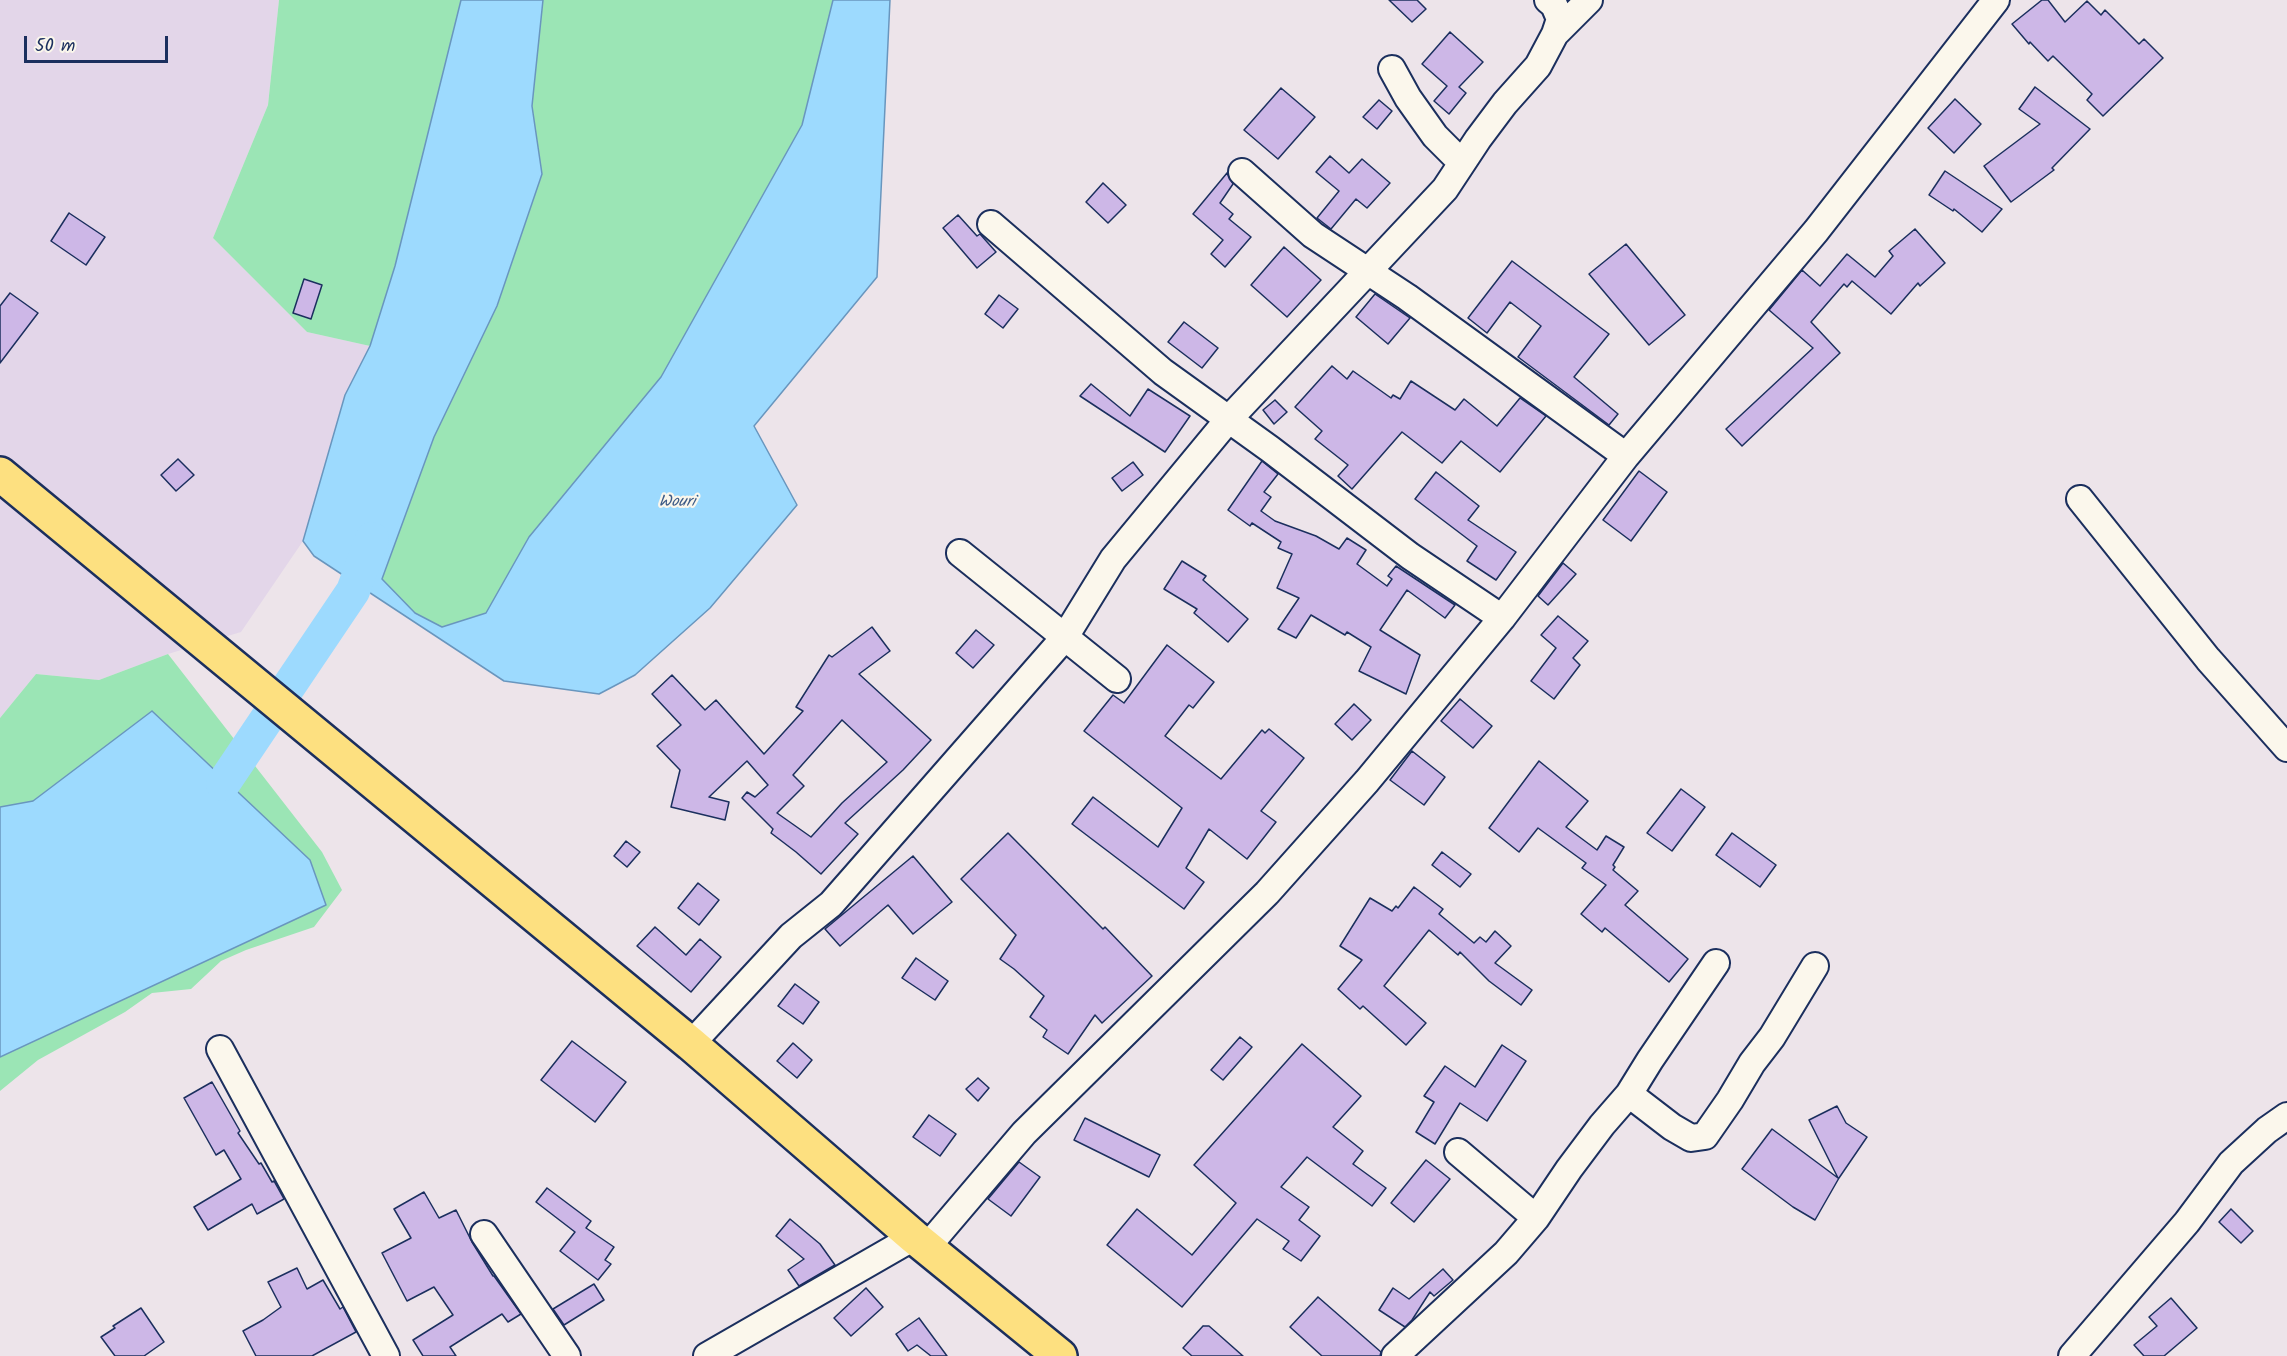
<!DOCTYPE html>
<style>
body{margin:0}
#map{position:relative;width:2287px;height:1356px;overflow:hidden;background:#ede4ea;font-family:Kalam,sans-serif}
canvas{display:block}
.scale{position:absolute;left:24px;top:36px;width:144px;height:27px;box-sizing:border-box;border:3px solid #1b2f5e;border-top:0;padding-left:8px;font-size:18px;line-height:21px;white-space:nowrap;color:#1b2f5e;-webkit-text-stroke:4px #fbf7ec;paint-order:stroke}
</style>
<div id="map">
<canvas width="2287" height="1356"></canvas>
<div class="scale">50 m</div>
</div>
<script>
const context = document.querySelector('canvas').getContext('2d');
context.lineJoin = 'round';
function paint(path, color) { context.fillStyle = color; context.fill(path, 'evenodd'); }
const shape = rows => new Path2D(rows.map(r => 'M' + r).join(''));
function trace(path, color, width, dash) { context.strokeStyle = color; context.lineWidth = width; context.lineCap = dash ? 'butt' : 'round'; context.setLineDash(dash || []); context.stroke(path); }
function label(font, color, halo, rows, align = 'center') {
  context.font = font + ' Kalam,sans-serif'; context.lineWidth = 4.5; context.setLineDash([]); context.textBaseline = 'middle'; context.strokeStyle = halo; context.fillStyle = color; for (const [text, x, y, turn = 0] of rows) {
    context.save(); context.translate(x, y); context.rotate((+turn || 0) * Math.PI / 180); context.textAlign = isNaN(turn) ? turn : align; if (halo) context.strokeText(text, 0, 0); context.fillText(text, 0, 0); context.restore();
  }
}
const built = shape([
 [0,0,279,0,268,105,213,238,307,332,370,346,345,395,303,541,241,632,168,654,99,680,36,674,0,718]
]);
const green = shape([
 [279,0,461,0,395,266,370,346,307,332,213,238,268,105],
 [543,0,833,0,802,125,661,377,529,537,486,613,442,627,415,613,382,579,434,437,497,306,542,174,532,106],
 [168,654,322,852,342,890,314,927,246,950,221,961,191,989,152,993,125,1012,38,1060,0,1091,0,718,36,674,99,680]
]);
const water = shape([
 [461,0,543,0,532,106,542,174,497,306,434,437,382,579,415,613,442,627,486,613,529,537,661,377,802,125,833,0,890,0,877,277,754,426,797,505,710,608,635,675,599,694,504,681,314,556,303,541,345,395,370,346,395,266,461,0],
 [152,711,310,860,326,905,0,1057,0,807,33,801,152,711]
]);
const river = shape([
 [223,784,353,591,372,539]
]);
const building = shape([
 [1389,0,1417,0,1426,9,1412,22,1389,0],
 [2042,0,2048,0,2065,22,2087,1,2101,15,2105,10,2139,44,2144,39,2163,58,2103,116,2087,100,2092,94,2053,56,2048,61,2030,42,2029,44,2012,24,2042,0],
 [1450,32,1483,62,1459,87,1466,93,1449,114,1434,101,1447,86,1422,64,1450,32],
 [2035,87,2090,129,2052,168,2054,170,2011,202,1984,166,2040,124,2019,109,2035,87],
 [1281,88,1315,117,1278,159,1244,130,1281,88],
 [1955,99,1981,124,1954,153,1928,128,1955,99],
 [1379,100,1392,111,1377,129,1363,117,1379,100],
 [1330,156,1349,173,1362,159,1390,183,1367,208,1356,199,1331,229,1317,218,1339,191,1316,172,1330,156],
 [1945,171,2002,209,1982,232,1954,209,1953,211,1929,195,1945,171],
 [1227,173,1233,184,1220,203,1233,214,1229,219,1251,237,1225,267,1211,254,1223,240,1193,214,1227,173],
 [1103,183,1126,205,1108,223,1086,202,1103,183],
 [69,213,105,237,86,265,51,241,69,213],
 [958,215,977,236,980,234,996,252,977,268,943,228,958,215],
 [1915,229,1945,263,1920,286,1918,283,1891,314,1852,281,1847,287,1844,284,1811,322,1840,353,1742,446,1726,429,1813,348,1769,310,1802,270,1820,286,1847,254,1875,277,1893,256,1889,251,1915,229],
 [1626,244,1685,315,1649,345,1589,274,1626,244],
 [1284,247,1321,280,1287,317,1251,285,1284,247],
 [1512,261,1609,334,1574,377,1618,414,1609,425,1518,357,1541,326,1510,302,1487,333,1468,318,1512,261],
 [304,279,322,285,311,319,293,313,304,279],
 [10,293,38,313,0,363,0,306,10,293],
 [1375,294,1410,318,1388,344,1356,317,1375,294],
 [999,295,1018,309,1003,328,985,314,999,295],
 [1184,322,1218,348,1202,368,1168,342,1184,322],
 [1332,366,1347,379,1353,371,1391,398,1393,395,1400,399,1411,381,1455,410,1464,399,1497,426,1520,398,1546,416,1500,472,1461,441,1442,463,1402,432,1352,489,1338,476,1348,465,1315,439,1322,431,1295,407,1332,366],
 [1091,384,1130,416,1148,389,1190,416,1165,452,1080,396,1091,384],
 [1275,400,1287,412,1274,424,1263,410,1275,400],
 [178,459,194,475,176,491,161,475,178,459],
 [1262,461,1278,474,1264,492,1271,497,1261,511,1275,521,1316,536,1339,549,1347,538,1366,550,1357,564,1387,586,1392,579,1388,576,1396,566,1455,605,1445,618,1407,590,1380,630,1420,655,1406,694,1359,671,1371,647,1347,632,1345,635,1311,615,1296,638,1278,629,1299,598,1277,588,1292,554,1278,548,1281,542,1252,523,1250,526,1228,510,1262,461],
 [1133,462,1143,475,1122,491,1112,478,1133,462],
 [1639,471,1667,492,1631,541,1603,520,1639,471],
 [1436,472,1479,506,1468,520,1516,552,1496,580,1467,561,1477,546,1415,499,1436,472],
 [1182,561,1206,576,1203,580,1248,619,1228,642,1194,613,1197,609,1164,589,1182,561],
 [1563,563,1576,574,1548,605,1538,596,1563,563],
 [1558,616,1588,641,1573,658,1580,665,1554,699,1531,681,1556,648,1541,635,1558,616],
 [872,627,890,651,859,674,931,740,903,770,845,823,858,834,821,874,796,852,771,833,773,829,742,798,747,792,755,797,768,785,747,761,709,797,729,802,725,820,671,807,680,770,657,746,681,725,652,694,672,675,705,710,716,700,764,754,803,711,796,707,829,655,832,657,872,627],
 [842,720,887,762,842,803,811,837,777,813,804,786,793,775,842,720],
 [976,630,994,645,973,668,956,653,976,630],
 [1167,645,1214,682,1193,708,1189,705,1165,736,1221,779,1262,730,1265,733,1269,729,1304,758,1261,811,1276,822,1247,859,1209,829,1186,868,1204,882,1184,909,1072,824,1093,797,1158,847,1182,808,1084,731,1113,695,1124,703,1167,645],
 [1460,699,1492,726,1473,748,1441,721,1460,699],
 [1354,704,1371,720,1352,740,1335,724,1354,704],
 [1412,751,1445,777,1424,805,1390,780,1412,751],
 [1539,761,1588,801,1566,827,1597,850,1606,836,1624,847,1613,865,1615,867,1613,870,1638,891,1625,905,1688,959,1669,982,1605,928,1602,932,1581,914,1606,885,1582,868,1586,863,1538,828,1519,852,1489,828,1539,761],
 [1681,789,1705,807,1672,851,1647,833,1681,789],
 [1008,833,1103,929,1105,927,1152,976,1102,1023,1095,1015,1068,1054,1043,1037,1047,1030,1030,1017,1044,996,1014,969,1000,959,1016,935,961,879,1008,833],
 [1732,833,1776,865,1760,887,1716,855,1732,833],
 [626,841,640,852,627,867,614,856,626,841],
 [1442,852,1471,874,1460,887,1432,865,1442,852],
 [913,856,952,902,913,934,888,905,840,946,825,929,913,856],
 [698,883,719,900,699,925,678,908,698,883],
 [1414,887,1443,909,1439,914,1474,943,1480,937,1486,942,1495,931,1511,946,1495,963,1532,990,1521,1005,1489,981,1460,952,1458,955,1429,930,1384,986,1426,1023,1406,1045,1363,1006,1360,1009,1338,989,1362,960,1340,946,1370,898,1392,911,1396,906,1398,908,1414,887],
 [655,927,686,955,700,939,721,957,691,992,637,946,655,927],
 [916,958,948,981,935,1000,902,978,916,958],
 [795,984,819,1002,803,1024,778,1006,795,984],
 [1240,1037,1252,1047,1223,1080,1211,1070,1240,1037],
 [572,1041,626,1082,595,1122,541,1080,572,1041],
 [793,1043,812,1060,797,1078,777,1061,793,1043],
 [1302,1044,1361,1096,1333,1127,1363,1151,1353,1164,1386,1188,1372,1206,1307,1157,1281,1187,1309,1207,1299,1220,1320,1236,1301,1261,1283,1249,1289,1241,1257,1219,1182,1307,1107,1245,1137,1209,1192,1255,1236,1203,1194,1165,1302,1044],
 [1502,1045,1526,1061,1487,1121,1460,1103,1435,1144,1416,1132,1434,1102,1424,1096,1445,1066,1475,1087,1502,1045],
 [978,1078,989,1088,978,1101,966,1089,978,1078],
 [212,1082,240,1131,238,1133,259,1164,261,1163,272,1182,274,1181,284,1199,257,1214,252,1204,208,1230,194,1207,241,1179,224,1150,216,1155,184,1098,212,1082],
 [1837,1106,1846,1123,1867,1137,1839,1178,1815,1220,1793,1207,1742,1169,1772,1129,1838,1178,1809,1120,1837,1106],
 [929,1115,956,1134,940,1156,913,1137,929,1115],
 [1085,1118,1160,1155,1149,1177,1074,1140,1085,1118],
 [1426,1160,1450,1179,1414,1222,1391,1203,1426,1160],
 [1019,1162,1040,1177,1011,1216,988,1199,1019,1162],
 [547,1188,591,1221,586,1228,614,1247,605,1260,611,1264,598,1280,560,1251,575,1232,536,1202,547,1188],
 [424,1192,439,1218,456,1210,472,1242,493,1276,494,1276,521,1314,508,1322,502,1314,450,1347,456,1356,423,1356,413,1340,453,1315,434,1287,407,1301,382,1253,411,1238,394,1209,424,1192],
 [2231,1209,2253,1231,2241,1243,2219,1222,2231,1209],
 [790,1219,820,1244,835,1265,799,1286,788,1270,804,1259,776,1236,790,1219],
 [297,1268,307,1289,323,1280,340,1309,343,1307,356,1332,312,1356,256,1356,243,1331,263,1320,281,1307,268,1282,297,1268],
 [1443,1269,1453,1280,1434,1296,1430,1292,1412,1320,1405,1327,1379,1310,1393,1288,1409,1299,1443,1269],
 [594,1284,604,1300,564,1325,553,1309,594,1284],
 [866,1288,883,1307,851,1336,834,1318,866,1288],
 [1318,1297,1381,1352,1380,1356,1322,1356,1290,1327,1318,1297],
 [2171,1298,2197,1328,2164,1356,2144,1356,2134,1345,2157,1326,2149,1317,2171,1298],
 [141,1308,164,1342,144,1356,115,1356,101,1337,115,1328,113,1326,141,1308],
 [919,1318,947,1356,931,1356,917,1345,908,1351,896,1334,919,1318],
 [1203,1326,1209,1326,1243,1356,1192,1356,1183,1348,1203,1326]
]);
const minor = shape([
 [1555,34,1589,0],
 [1392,69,1408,98,1435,136,1462,163],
 [1242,172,1313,235,1407,297,1626,456],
 [991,224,1163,372,1270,449,1410,556,1502,618],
 [2080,499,2208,659,2287,748],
 [960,553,1117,679],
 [691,1044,791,936,831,904,1065,637,1113,559,1228,420,1445,189,1478,139,1505,103,1538,66,1555,34,1560,19,1554,5,1548,0],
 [220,1049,386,1356],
 [1629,1094,1672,1127,1691,1138,1705,1136,1730,1100,1752,1063,1772,1037,1815,966],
 [1458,1152,1536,1218],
 [484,1234,567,1356],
 [927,1247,1024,1133,1267,893,1367,781,1502,618,1626,456,1816,231,1996,0],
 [707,1356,914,1237],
 [1395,1356,1506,1253,1536,1218,1569,1169,1602,1125,1629,1094,1650,1060,1716,963],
 [2072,1356,2187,1222,2231,1163,2267,1130,2287,1116]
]);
const highway = shape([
 [0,474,691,1044,914,1237,1060,1356]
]);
const waterNames = [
 ["Wouri",677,503]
];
paint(built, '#e3d6e9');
paint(green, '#9be5b5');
paint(water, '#9ddafe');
trace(water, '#6996be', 1.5);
trace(river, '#9ddafe', 34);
paint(building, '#cdb7e7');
trace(building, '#1b2f5e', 1.5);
trace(minor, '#1b2f5e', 30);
trace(highway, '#1b2f5e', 38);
trace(minor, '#fbf7ec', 26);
trace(highway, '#fde080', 33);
label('italic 16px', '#3c5a86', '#fbf7ec', waterNames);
</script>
